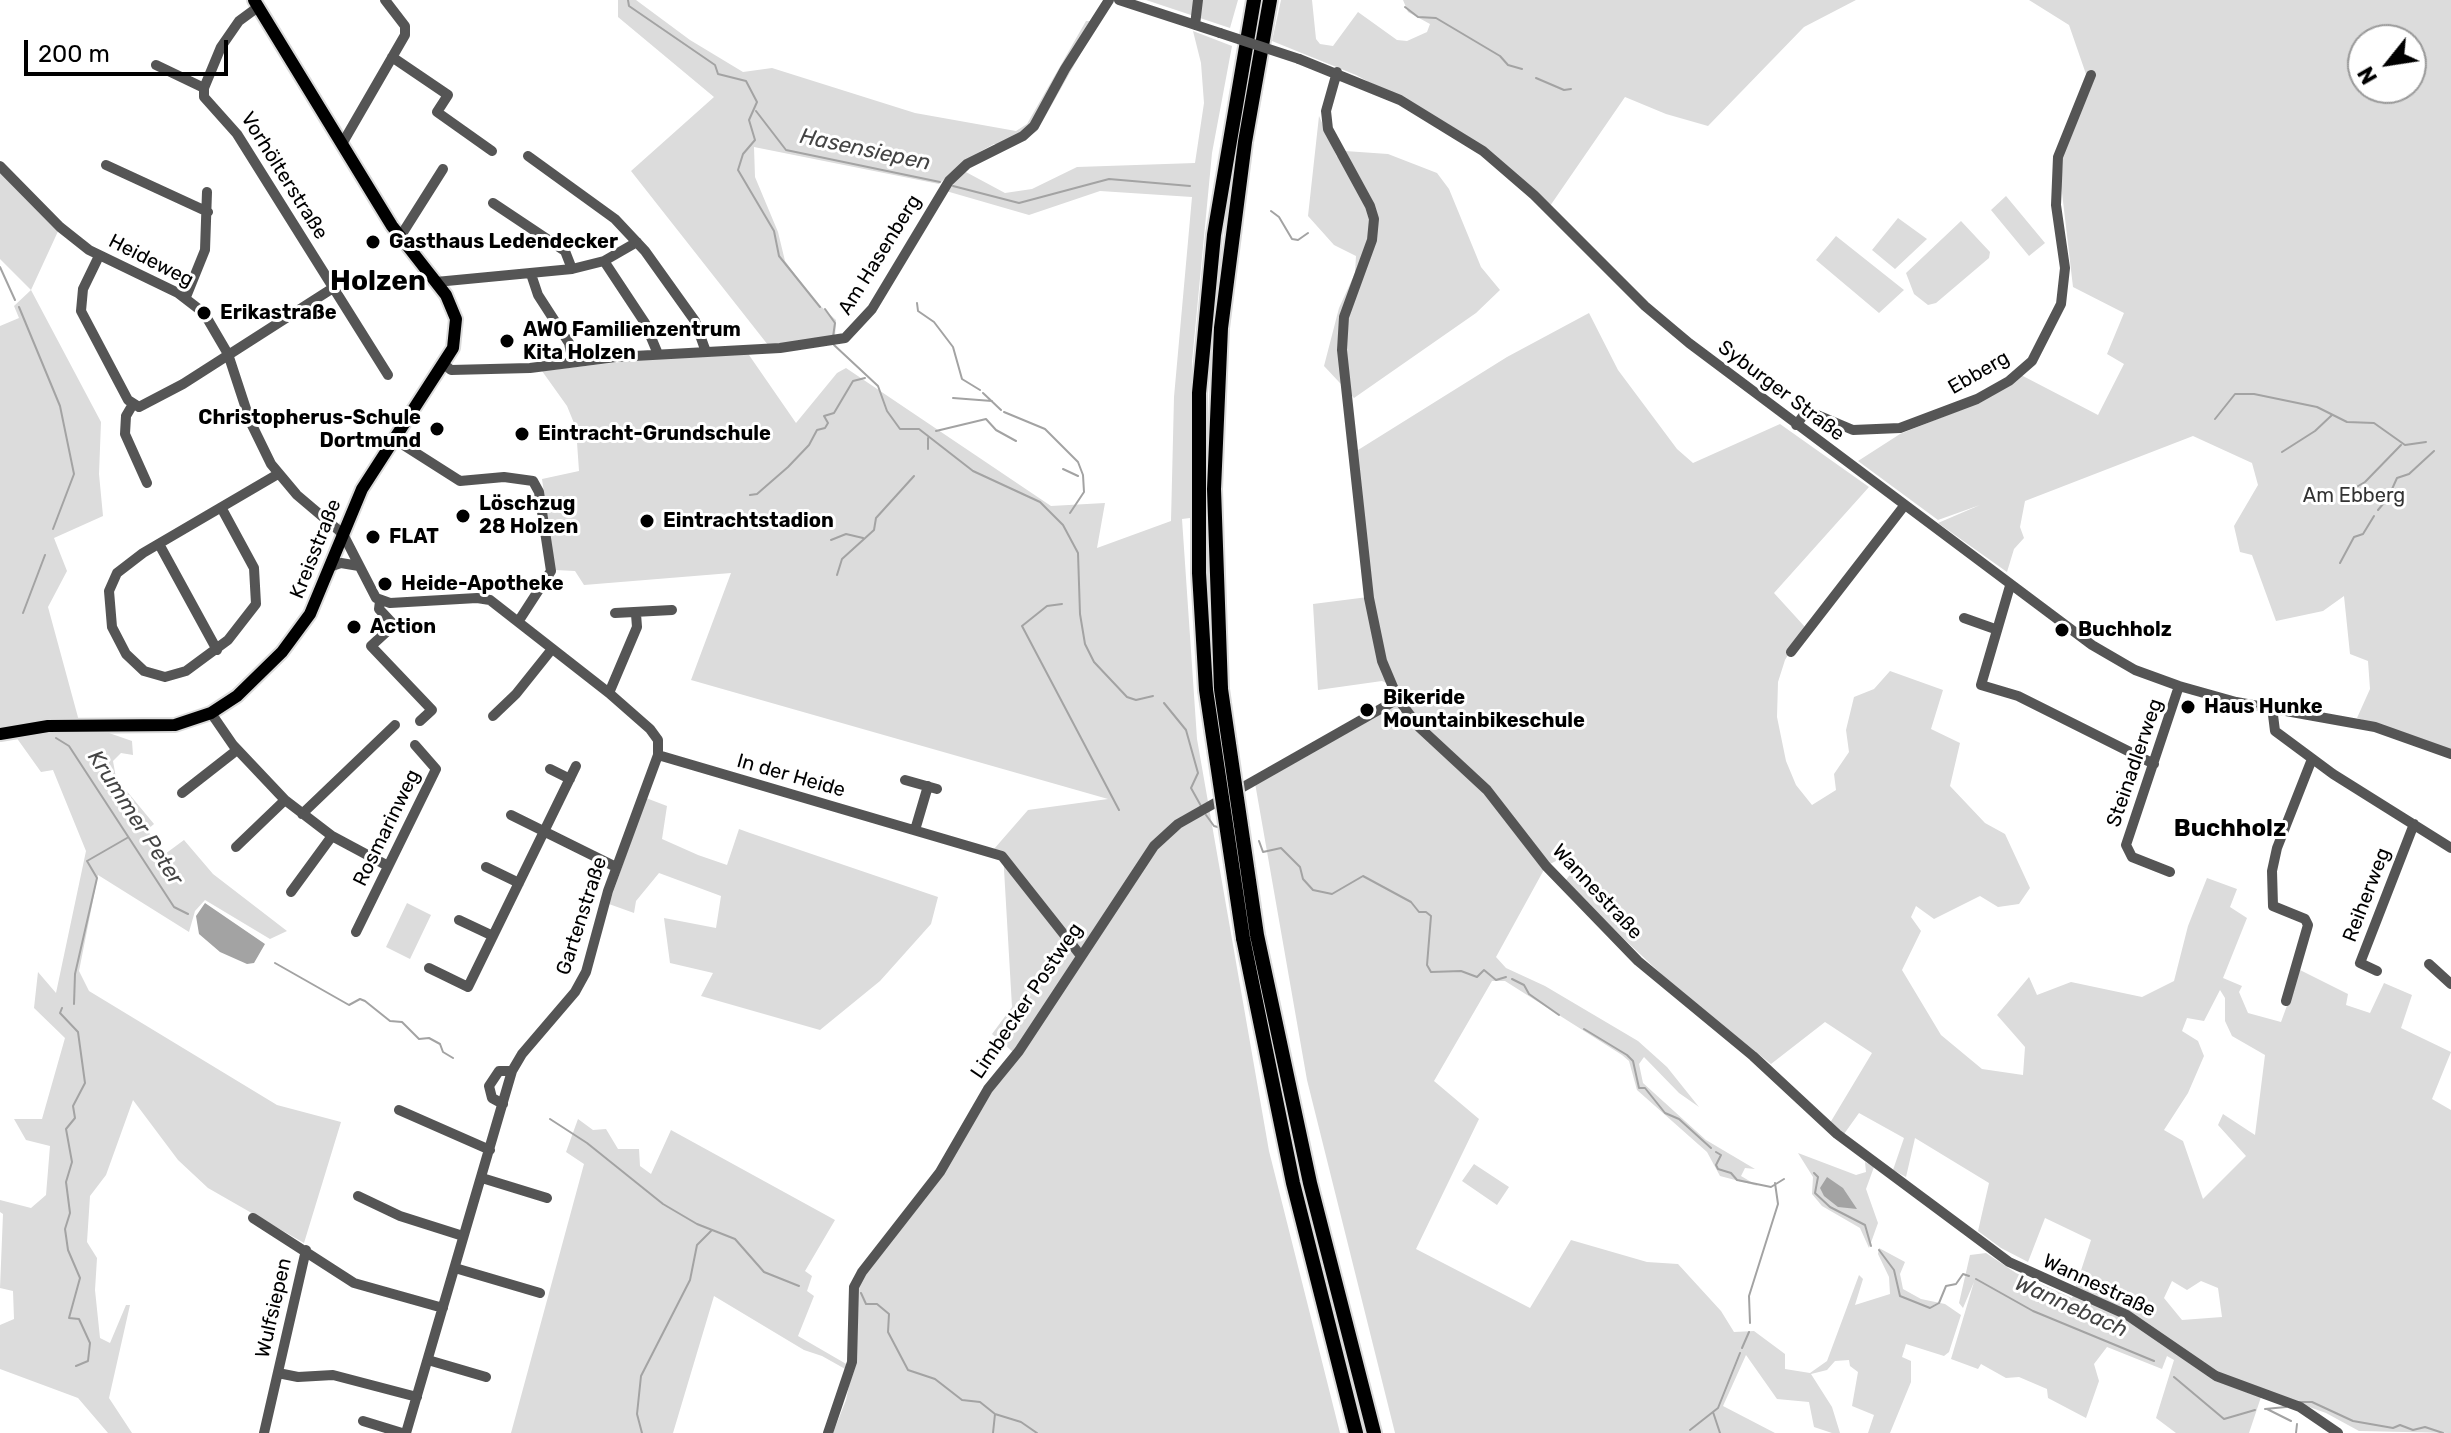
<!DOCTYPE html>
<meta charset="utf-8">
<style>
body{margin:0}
#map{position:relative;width:2451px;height:1433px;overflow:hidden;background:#fff;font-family:Rubik,sans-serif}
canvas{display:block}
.north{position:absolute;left:2347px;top:24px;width:80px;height:80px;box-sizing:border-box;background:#fff;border:2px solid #999;border-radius:50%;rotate:240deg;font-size:22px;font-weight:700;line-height:32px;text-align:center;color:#000}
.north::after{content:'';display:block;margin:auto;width:28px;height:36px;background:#000;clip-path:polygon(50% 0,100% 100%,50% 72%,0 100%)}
.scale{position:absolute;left:24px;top:40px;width:204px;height:36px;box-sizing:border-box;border:4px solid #000;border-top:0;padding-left:10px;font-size:24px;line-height:28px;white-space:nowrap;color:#000;-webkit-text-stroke:6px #fff;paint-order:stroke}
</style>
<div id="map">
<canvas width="2451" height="1433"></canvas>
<div class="north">N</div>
<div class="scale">200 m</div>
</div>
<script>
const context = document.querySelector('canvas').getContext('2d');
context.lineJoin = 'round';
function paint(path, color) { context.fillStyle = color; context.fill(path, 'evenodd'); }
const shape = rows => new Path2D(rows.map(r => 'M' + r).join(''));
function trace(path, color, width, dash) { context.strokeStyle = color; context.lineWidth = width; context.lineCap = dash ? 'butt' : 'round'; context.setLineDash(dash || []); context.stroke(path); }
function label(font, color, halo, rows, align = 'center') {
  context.font = font + ' Rubik,sans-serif'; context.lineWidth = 6; context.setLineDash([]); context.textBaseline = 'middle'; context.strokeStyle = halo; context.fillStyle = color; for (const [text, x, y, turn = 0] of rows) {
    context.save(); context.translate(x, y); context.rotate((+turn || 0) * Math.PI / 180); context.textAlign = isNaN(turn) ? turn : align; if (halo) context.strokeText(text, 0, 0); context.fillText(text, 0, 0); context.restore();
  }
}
const green = shape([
 [618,0,636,0,690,40,743,72,772,68,915,113,1016,131,1027,124,1086,21,1099,21,1037,131,1012,146,994,144,965,160,939,184,754,147,755,177,778,232,785,261,814,300,836,320,835,338,749,355,796,423,837,373,846,368,1051,506,1105,503,1097,548,1171,521,1174,397,1192,197,1100,191,1029,215,946,191,964,171,1005,193,1032,189,1077,167,1195,163,1204,103,1201,63,1193,31,1232,46,1212,153,1192,362,1190,518,1182,519,1197,739,1269,1151,1340,1433,833,1433,846,1400,854,1361,855,1286,943,1175,991,1091,1019,1057,992,1034,1012,1007,1003,852,994,849,1028,810,1108,799,691,680,731,573,584,585,575,571,555,570,542,479,579,471,576,428,567,406,542,371,768,345,631,171,714,97,618,17],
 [1146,0,1238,0,1230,28],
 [1281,0,1312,0,1316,39,1320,44,1333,46,1358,12,1397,40,1407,41,1427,32,1430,24,1408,12,1403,0,1856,0,1804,27,1708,126,1666,114,1625,97,1550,206,1427,114,1356,75,1272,41],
 [2029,0,2451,0,2451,750,2357,718,2370,689,2368,661,2350,654,2344,596,2323,611,2276,621,2252,555,2240,552,2234,526,2258,485,2252,463,2193,436,2025,501,2020,527,2024,538,2014,549,2007,572,1938,523,1980,505,1938,520,1858,461,1900,434,1975,404,2021,375,2098,415,2124,364,2107,354,2124,313,2073,287,2061,184,2064,145,2087,77,2069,25],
 [2363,40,2411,40,2411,88,2363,88],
 [1319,116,1337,157,1345,151,1388,154,1437,173,1449,189,1481,267,1500,290,1476,313,1354,398,1324,366,1339,308,1355,273,1356,256,1334,245,1308,216],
 [0,166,60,227,31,290,101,422,99,474,103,516,54,538,67,571,48,607,79,721,0,730,0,326,19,318,14,306,31,290,0,259],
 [2006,196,2045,243,2029,256,1991,210],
 [1898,218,1927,239,1895,269,1872,250],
 [1961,221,1990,252,1989,258,1936,303,1928,305,1914,294,1906,273],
 [1836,236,1904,290,1879,313,1816,260],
 [1589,313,1618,370,1677,449,1693,463,1780,424,1869,487,1774,593,1805,627,1785,660,1778,682,1777,717,1786,761,1796,785,1812,805,1836,790,1834,774,1849,752,1846,730,1854,697,1874,689,1890,671,1943,690,1931,729,1960,743,1950,786,1985,823,2005,834,2030,888,2019,904,1998,907,1980,896,1934,919,1916,906,1911,917,1921,931,1902,970,1941,1035,1982,1069,2023,1075,2025,1047,1997,1015,2029,977,2037,995,2071,982,2142,997,2174,981,2188,926,2207,878,2237,889,2230,907,2247,918,2223,978,2242,986,2239,992,2248,1013,2281,1022,2300,970,2348,994,2346,1005,2370,1013,2384,983,2412,995,2401,1028,2451,1052,2432,1099,2451,1110,2451,1433,2359,1431,2326,1413,2223,1376,2261,1397,2249,1433,2176,1433,2156,1418,2174,1360,2167,1356,2162,1369,2107,1347,2094,1364,2099,1381,2086,1418,2048,1398,2047,1389,2019,1377,2006,1378,1981,1364,1978,1369,1951,1359,1974,1282,1963,1308,1959,1303,1970,1255,1986,1253,2016,1273,2072,1298,2091,1240,2045,1218,2028,1262,2001,1248,1978,1231,1989,1183,1915,1138,1906,1177,1893,1170,1904,1138,1859,1113,1844,1134,1830,1123,1872,1053,1825,1022,1771,1064,1675,987,1623,938,1566,880,1574,869,1562,858,1546,866,1496,957,1506,968,1545,986,1638,1041,1667,1067,1699,1107,1679,1093,1644,1057,1639,1064,1643,1083,1706,1140,1755,1169,1745,1168,1741,1176,1758,1186,1720,1176,1707,1152,1637,1090,1629,1061,1622,1055,1505,981,1492,981,1434,1081,1479,1119,1416,1249,1530,1308,1571,1240,1647,1262,1678,1264,1721,1311,1734,1332,1754,1331,1785,1354,1785,1369,1810,1373,1827,1361,1859,1275,1863,1279,1855,1305,1890,1294,1889,1277,1878,1254,1879,1248,1905,1262,1900,1274,1903,1289,1921,1299,1945,1304,1961,1315,1949,1352,1944,1356,1906,1344,1902,1357,1911,1361,1911,1382,1890,1433,1868,1433,1874,1415,1852,1406,1858,1372,1850,1366,1849,1360,1835,1361,1827,1370,1811,1374,1832,1407,1840,1433,1832,1433,1814,1427,1809,1402,1777,1399,1746,1355,1723,1406,1775,1433,1395,1433,1307,1080,1255,783,1397,699,1391,685,1382,681,1318,690,1313,604,1368,597,1350,455,1507,357],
 [2220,990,2225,998,2225,1021,2232,1036,2265,1055,2255,1135,2223,1114,2218,1125,2246,1156,2203,1199,2183,1141,2164,1130,2188,1093,2204,1056,2198,1041,2182,1031,2187,1018,2204,1021],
 [2172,1281,2187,1290,2201,1281,2218,1288,2222,1317,2182,1320,2164,1298],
 [36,733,109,733,132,741,133,755,121,753,113,761,116,778,154,824,147,830,165,854,184,840,213,874,287,931,270,939,205,900,195,911,189,932,98,875,79,971,89,991,277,1105,341,1122,304,1243,208,1188,178,1160,133,1100,106,1175,90,1196,87,1242,97,1258,95,1290,100,1338,110,1343,126,1305,130,1305,109,1398,132,1433,108,1433,78,1398,0,1369,0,1325,14,1319,13,1291,0,1288,3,1214,0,1212,0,1200,31,1208,46,1195,50,1146,26,1140,14,1119,42,1119,65,1038,34,1008,38,972,56,993,86,851,53,770,41,772,16,737],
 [646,798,667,806,662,839,698,855,727,865,739,829,750,833,938,897,931,924,880,981,820,1030,701,996,713,973,670,963,664,918,716,928,721,896,659,873,636,901,634,913,609,904],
 [407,903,431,915,410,959,386,947],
 [578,1119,593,1130,606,1129,618,1149,639,1149,640,1166,651,1174,671,1130,835,1220,805,1271,812,1276,807,1291,814,1296,798,1336,848,1365,847,1370,822,1356,804,1350,714,1296,673,1433,511,1433,584,1164,566,1152],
 [1798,1153,1856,1175,1866,1172,1865,1162,1874,1167,1866,1189,1878,1223,1869,1248,1860,1228,1822,1206,1812,1194,1813,1177],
 [1474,1164,1509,1187,1497,1205,1462,1181]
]);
const water = shape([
 [205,903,265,944,254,963,247,964,220,952,199,934,196,916],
 [1827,1177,1843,1188,1857,1209,1838,1207,1824,1196,1820,1188]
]);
const stream = shape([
 [628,0,629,6,715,65,718,74,746,81,757,102,749,120,755,140,743,154,738,170,774,231,779,256,820,307],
 [1405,7,1418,17,1436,18,1500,56,1508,65,1522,69],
 [1536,78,1564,90,1571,89],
 [756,111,786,150,940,182],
 [953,186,1019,203,1109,179,1190,186],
 [1271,211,1279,217,1292,239,1298,240,1308,233],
 [0,267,15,300],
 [917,303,918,311,934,322,953,347,962,379,980,390],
 [19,307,60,406,74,474,53,529],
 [825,309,835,323,833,337],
 [834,345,878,386,887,411,900,429,919,429,973,471,1040,502,1063,525,1078,553,1080,614,1085,644,1094,662,1127,697,1136,700,1153,696],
 [983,393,1001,410],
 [953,398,992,401],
 [1004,412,1045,429,1078,462,1083,475,1084,492,1070,513],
 [2215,419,2235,394,2254,394,2317,407,2347,422,2374,423,2405,445,2426,442],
 [936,431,986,419,996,430,1016,441],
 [928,438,928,449],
 [2282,452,2315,431,2332,415],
 [1063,469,1078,476],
 [2353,489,2365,482,2401,445],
 [750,495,757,494,788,467,809,445,817,430,825,428,828,423,824,416,834,413,853,381,865,378],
 [2378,510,2388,498,2397,478,2409,474,2434,451],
 [831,540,846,534,863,538],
 [2340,563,2354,537,2363,534,2374,516],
 [837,575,842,559,874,530,876,518,914,476],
 [1062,604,1047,606,1022,626,1119,810],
 [23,613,45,555],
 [1164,703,1186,730,1198,773,1191,788,1201,806],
 [56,738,69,746,174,907,188,914],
 [1206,815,1214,826,1221,828],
 [1259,841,1263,852,1281,848,1300,867,1303,879,1313,890,1332,894,1363,876,1411,902,1419,912,1426,912,1431,916,1427,965,1431,972,1461,971,1477,977,1484,970,1496,980,1506,977],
 [275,963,349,1005,360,999,365,1001,390,1021,402,1022,419,1039,429,1038,440,1044,443,1052,453,1058],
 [1512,979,1524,985,1529,994,1559,1015],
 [74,1004,75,974,97,878,87,861,127,838],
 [62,1008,60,1013,78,1032,85,1083,73,1106,75,1118,66,1129,72,1162,66,1182,70,1213,65,1229,68,1250,80,1278,69,1318,79,1319,90,1343,88,1361,76,1366],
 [1584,1029,1627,1055,1633,1061,1639,1088,1645,1088,1665,1113,1679,1119,1711,1148],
 [550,1119,587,1143,663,1204,697,1224,735,1239,764,1272,799,1286],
 [1716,1152,1721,1155,1716,1165,1718,1169,1731,1173,1737,1180,1771,1187,1784,1179],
 [1814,1173,1818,1177,1815,1193,1830,1207,1865,1225,1871,1246],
 [1879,1250,1894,1270,1900,1296,1930,1308,1939,1303,1946,1286,1956,1284,1963,1274,1969,1276],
 [1976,1279,2033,1311,2154,1361],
 [861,1293,866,1304,877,1304,889,1314,888,1332,908,1370,935,1379,962,1400,980,1402,995,1414,1021,1422,1037,1433],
 [1750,1323,1749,1296,1778,1204,1775,1183],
 [1742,1348,1749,1332],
 [2174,1377,2224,1419,2255,1410],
 [2298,1402,2312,1402,2353,1421,2393,1428,2400,1425,2413,1430,2425,1427,2443,1433],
 [2265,1409,2286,1407],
 [2267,1409,2291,1421],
 [1713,1412,1720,1433],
 [1690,1430,1718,1408,1740,1353],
 [642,1433,637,1414,641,1376,690,1280,697,1245,711,1231],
 [993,1433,995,1414],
 [2296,1433,2297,1424]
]);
const minor = shape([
 [1119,0,1220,33],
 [258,7,239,21,221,47,204,88,204,97,237,134,388,375],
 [1195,25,1198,0],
 [392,57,448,95,437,112,492,151],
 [1299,59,1400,100,1483,151,1534,195,1645,306,1689,343,2092,645,2135,670,2179,686,2236,702,2375,727,2451,754],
 [156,65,204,88],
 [1337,72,1326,111,1328,129,1370,206,1374,219,1372,240,1344,317,1342,350,1369,598,1382,661,1398,699,1419,727,1487,790,1546,866,1638,961,1753,1056,1837,1134,2009,1262,2127,1315,2216,1376,2300,1407,2338,1433],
 [342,144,405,35,405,26,385,0],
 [528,156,615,219,645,251,695,321,706,352],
 [106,165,208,212],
 [0,166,60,227,89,250,178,293,204,313,228,354,250,421,271,464,297,495,343,534,376,598,390,603,477,598,490,600,609,693,650,729,658,740,658,755,608,891,586,972,575,992,522,1054,512,1071,406,1433],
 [493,203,565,251,572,269],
 [400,237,443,169],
 [99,256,83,289,81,311,128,400,139,407,183,384,333,288],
 [604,261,645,323,658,354],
 [531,274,538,295,569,343,573,362],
 [436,282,572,269,604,261,637,242],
 [186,297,205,250,207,192],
 [445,365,451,370,530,368,616,357,780,348,845,338,872,309,949,181,967,164,1023,136,1034,126,1065,69,1109,0],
 [133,404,126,416,125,434,147,483],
 [1796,425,1803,416,1815,414,1853,430,1900,428,1977,399,2009,381,2032,361,2061,304,2065,268,2056,205,2058,157,2091,75],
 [394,439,460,481,504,477,533,481,539,492,551,571,518,622],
 [222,509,254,568,256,604,228,640,186,671,165,677,144,671,126,654,112,627,109,591,117,573,143,553,278,474],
 [159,544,217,650],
 [332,566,341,563,359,566],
 [2010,586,1981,685,2018,696,2154,764],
 [380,601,379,609,394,625,371,646,432,710,420,721],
 [615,613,672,610],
 [1964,618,1995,629],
 [1791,652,1904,506],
 [609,693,637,627,636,614],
 [2272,707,2275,731,2333,774,2451,848],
 [211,713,233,745,285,800,332,836,388,866],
 [493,716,516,694,552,649],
 [658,755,1002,856,1081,956],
 [550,769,570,779],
 [905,780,937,789],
 [182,793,237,750],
 [302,814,395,725],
 [511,815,616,867],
 [915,830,928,786],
 [236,847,285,800],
 [486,867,519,883],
 [2170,872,2132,857,2126,845,2179,686],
 [291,892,332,836],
 [459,920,493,936],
 [356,932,436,769,415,745],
 [2429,964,2451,984],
 [429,968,468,987,576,766],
 [2377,971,2360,963,2414,824],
 [2286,1001,2308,925,2305,919,2273,906,2272,871,2277,848,2312,759],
 [503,1104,492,1098,489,1086,499,1071,512,1071],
 [399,1110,490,1150],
 [482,1178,547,1198],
 [358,1196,400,1216,463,1236],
 [253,1218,354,1283,443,1308],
 [455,1268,540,1293],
 [428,1360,486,1377],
 [278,1373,298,1377,333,1375,417,1397],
 [363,1421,402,1433],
 [264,1433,306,1250],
 [828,1433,852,1362,854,1287,862,1272,940,1172,988,1089,1019,1051,1154,846,1178,824,1398,699]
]);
const major = shape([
 [0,734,48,726,175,725,211,713,237,696,282,652,310,614,362,489,453,348,456,319,446,295,392,226,254,0]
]);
const highway = shape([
 [1221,689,1214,489,1221,328,1245,142,1270,0],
 [1206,690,1199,573,1199,393,1214,235,1254,0],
 [1257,935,1310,1183,1374,1433],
 [1243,938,1293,1183,1356,1433]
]);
const minorBridge = shape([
 [1220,33,1299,59]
]);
const highwayBridge = shape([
 [1221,689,1257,935],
 [1206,690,1243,938]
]);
const markers = [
 [373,242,8,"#000"],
 [204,313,8,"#000"],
 [507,341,8,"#000"],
 [437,429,8,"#000"],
 [522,434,8,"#000"],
 [463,516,8,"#000"],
 [647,521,8,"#000"],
 [373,537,8,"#000"],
 [385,584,8,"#000"],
 [354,627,8,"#000"],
 [2062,630,8,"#000"],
 [2188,707,8,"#000"],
 [1367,710,8,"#000"]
];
const streetNames = [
 ["Vorhölterstraße",284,176,58],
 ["Am Hasenberg",880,255,-58],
 ["Heideweg",151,261,27],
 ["Ebberg",1979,373,-30],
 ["Syburger Straße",1781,391,37],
 ["Kreisstraße",316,549,-68],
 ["Steinadlerweg",2135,763,-71],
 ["In der Heide",791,776,16],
 ["Rosmarinweg",387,828,-64],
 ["Wannestraße",1597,892,47],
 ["Reiherweg",2367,895,-69],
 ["Gartenstraße",582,916,-72],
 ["Limbecker Postweg",1027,1001,-56],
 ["Wannestraße",2099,1286,25],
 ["Wulfsiepen",274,1308,-77]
];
const poiNames = [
 ["Gasthaus Ledendecker",389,242],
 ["Erikastraße",220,313],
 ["AWO Familienzentrum",523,330],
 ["Kita Holzen",523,353],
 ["Christopherus-Schule",421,418,"right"],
 ["Dortmund",421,441,"right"],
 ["Eintracht-Grundschule",538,434],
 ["Löschzug",479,504],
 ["28 Holzen",479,527],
 ["Eintrachtstadion",663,521],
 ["FLAT",389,537],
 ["Heide-Apotheke",401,584],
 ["Action",370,627],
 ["Buchholz",2078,630],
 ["Bikeride",1383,698],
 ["Mountainbikeschule",1383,721],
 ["Haus Hunke",2204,707]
];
const parkNames = [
 ["Am Ebberg",2354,496]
];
const waterNames = [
 ["Hasensiepen",865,150,12],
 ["Krummer Peter",135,818,57],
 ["Wannebach",2071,1307,24]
];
const quarterNames = [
 ["Buchholz",2230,829]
];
const districtNames = [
 ["Holzen",378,282]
];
paint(green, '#dcdcdc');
paint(water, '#a3a3a3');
trace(stream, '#a3a3a3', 2);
trace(major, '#dbdbdb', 16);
trace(highway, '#dbdbdb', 18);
trace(minor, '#555', 10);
trace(major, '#000', 12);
trace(highway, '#000', 14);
trace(highwayBridge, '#dbdbdb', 18, []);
trace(minorBridge, '#555', 10);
trace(highwayBridge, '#000', 14);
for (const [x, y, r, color] of markers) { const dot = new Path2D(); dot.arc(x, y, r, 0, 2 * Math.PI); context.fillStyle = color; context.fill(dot); trace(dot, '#fff', 3); }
label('20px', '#000', '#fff', streetNames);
label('bold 20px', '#000', '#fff', poiNames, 'left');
label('20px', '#333', '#fff', parkNames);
label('italic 22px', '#444', '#fff', waterNames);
label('bold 24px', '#000', '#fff', quarterNames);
label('bold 28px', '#000', '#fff', districtNames);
</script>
